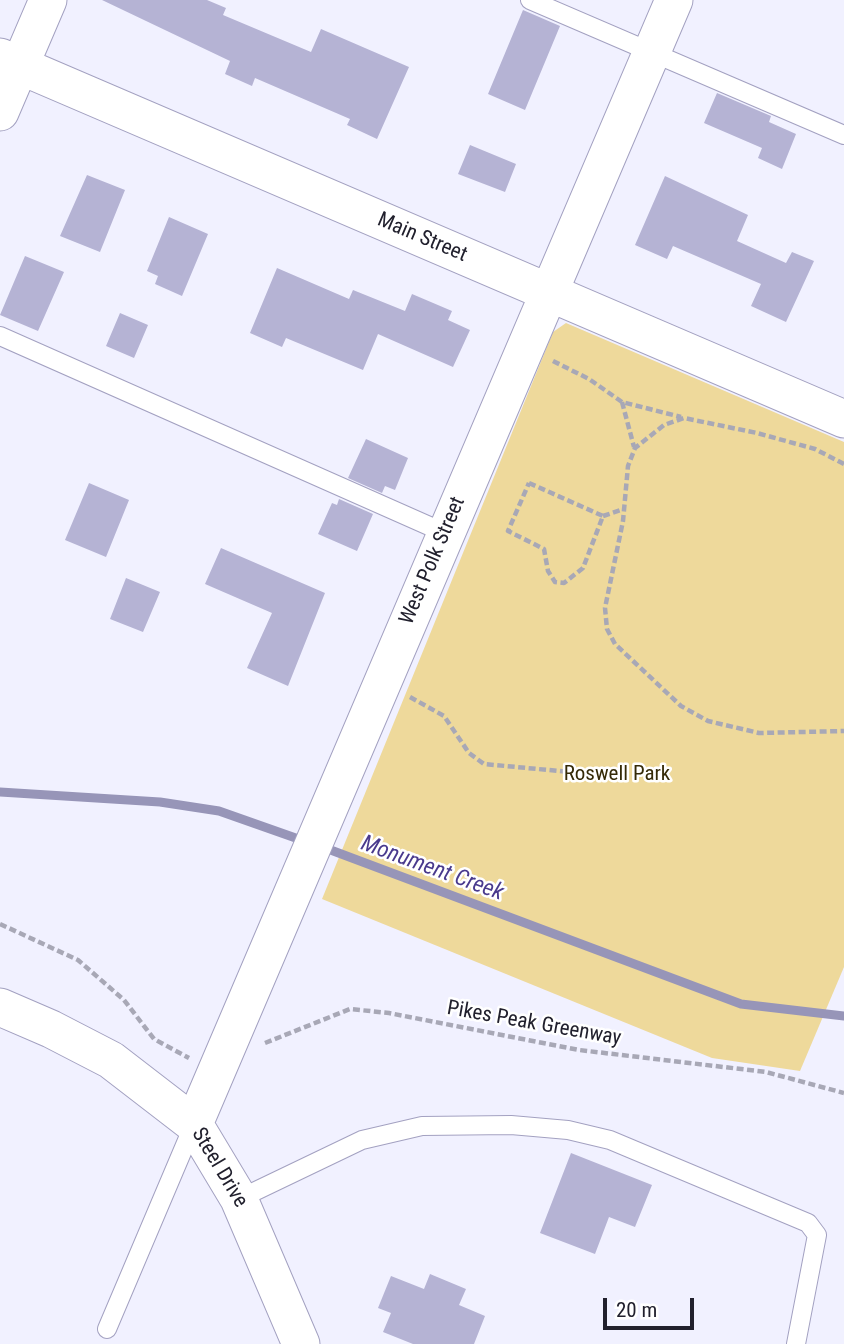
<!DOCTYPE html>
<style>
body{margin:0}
#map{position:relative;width:844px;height:1344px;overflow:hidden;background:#f1f1ff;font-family:"Roboto Condensed",sans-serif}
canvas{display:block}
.scale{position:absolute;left:603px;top:1298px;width:91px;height:32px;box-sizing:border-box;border:4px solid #21202d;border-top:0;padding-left:9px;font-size:21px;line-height:24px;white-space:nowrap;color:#21202d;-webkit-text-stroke:5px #fff;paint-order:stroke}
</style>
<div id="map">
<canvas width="844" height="1344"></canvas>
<div class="scale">20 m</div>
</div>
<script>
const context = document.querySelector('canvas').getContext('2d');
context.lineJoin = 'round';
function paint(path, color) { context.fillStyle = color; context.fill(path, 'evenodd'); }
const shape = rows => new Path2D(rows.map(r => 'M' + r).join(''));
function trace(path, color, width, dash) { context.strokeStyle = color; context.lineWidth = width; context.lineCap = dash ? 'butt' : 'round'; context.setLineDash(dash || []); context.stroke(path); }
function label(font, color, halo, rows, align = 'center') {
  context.font = font + ' "Roboto Condensed",sans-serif'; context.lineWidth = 5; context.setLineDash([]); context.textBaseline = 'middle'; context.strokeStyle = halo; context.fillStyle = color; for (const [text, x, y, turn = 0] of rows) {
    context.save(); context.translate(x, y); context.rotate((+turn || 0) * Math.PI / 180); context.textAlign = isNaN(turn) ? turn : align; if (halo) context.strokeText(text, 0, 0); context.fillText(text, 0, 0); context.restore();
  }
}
const green = shape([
 [566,323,844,442,844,967,800,1071,712,1058,322,899,553,332]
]);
const stream = shape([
 [0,792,160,802,219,811,307,842],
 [320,846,741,1004,844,1016]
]);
const building = shape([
 [102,0,207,0,226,8,223,15,311,52,321,29,409,67,377,139,347,125,350,119,255,78,252,86,225,74,230,61],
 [523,10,560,26,525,110,488,94],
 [717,93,771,116,769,122,796,134,782,169,758,158,762,148,704,123],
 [470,145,516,164,505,192,458,174],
 [87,175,125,190,100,252,60,236],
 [665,176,748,215,737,241,786,263,792,252,814,261,786,322,751,306,761,284,673,246,667,259,635,245],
 [169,217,208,234,182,296,155,284,158,276,147,271],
 [25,256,64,272,38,331,0,315],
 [277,268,349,299,353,290,405,311,412,294,452,311,448,320,470,330,453,367,378,334,363,370,286,338,282,347,250,333],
 [120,313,148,325,134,358,106,346],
 [366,439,408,458,395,490,385,486,382,493,348,478],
 [89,483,129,500,106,557,65,540],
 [339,499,373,514,357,551,318,534,332,503,337,505],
 [221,548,325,593,288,686,247,668,272,613,205,584],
 [126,578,160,592,143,632,110,619],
 [571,1153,652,1185,635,1227,609,1217,595,1254,540,1233],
 [430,1274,466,1289,459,1305,485,1316,474,1344,413,1344,383,1332,391,1313,378,1308,391,1276,424,1289]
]);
const path = shape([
 [553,361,589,379,622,402,681,417],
 [622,402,634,447],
 [844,464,815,449,757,433,684,418,664,425,635,448,628,466,623,521,605,608,607,629,615,644,681,706,708,721,759,733,844,731],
 [529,483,603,516,583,568,564,583,555,582,548,571,544,549,508,531,529,483],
 [603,516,624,509],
 [410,697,444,716,469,753,484,764,570,772],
 [0,924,78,960,124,1000,154,1039,189,1058],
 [265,1043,350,1009,389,1013,579,1050,766,1072,844,1093]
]);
const service = shape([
 [530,0,844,135],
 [0,336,445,533],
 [239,1199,362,1140,422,1126,511,1125,568,1130,610,1140,808,1223,817,1235,796,1344],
 [107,1329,194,1124]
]);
const minor = shape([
 [0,57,844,419],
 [0,112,48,0],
 [0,1007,51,1029,111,1060,194,1124,239,1199,301,1344],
 [194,1124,674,0]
]);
const streetNames = [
 ["Main Street",422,238,23],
 ["West Polk Street",433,561,-67],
 ["Pikes Peak Greenway",534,1024,10],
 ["Steel Drive",219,1168,59]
];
const parkNames = [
 ["Roswell Park",617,775]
];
const waterNames = [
 ["Monument Creek",432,869,20]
];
paint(green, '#eed99b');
trace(stream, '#9795b8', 9);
paint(building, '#b5b3d4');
trace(service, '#a3a1c1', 20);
trace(minor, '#a3a1c1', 39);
trace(path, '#a8a8b6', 4.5, [7, 3.5]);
trace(service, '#fff', 18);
trace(minor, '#fff', 37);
label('21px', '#21202d', '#fff', streetNames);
label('21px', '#352a07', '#fff', parkNames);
label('italic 23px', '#493a8d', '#fff', waterNames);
</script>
